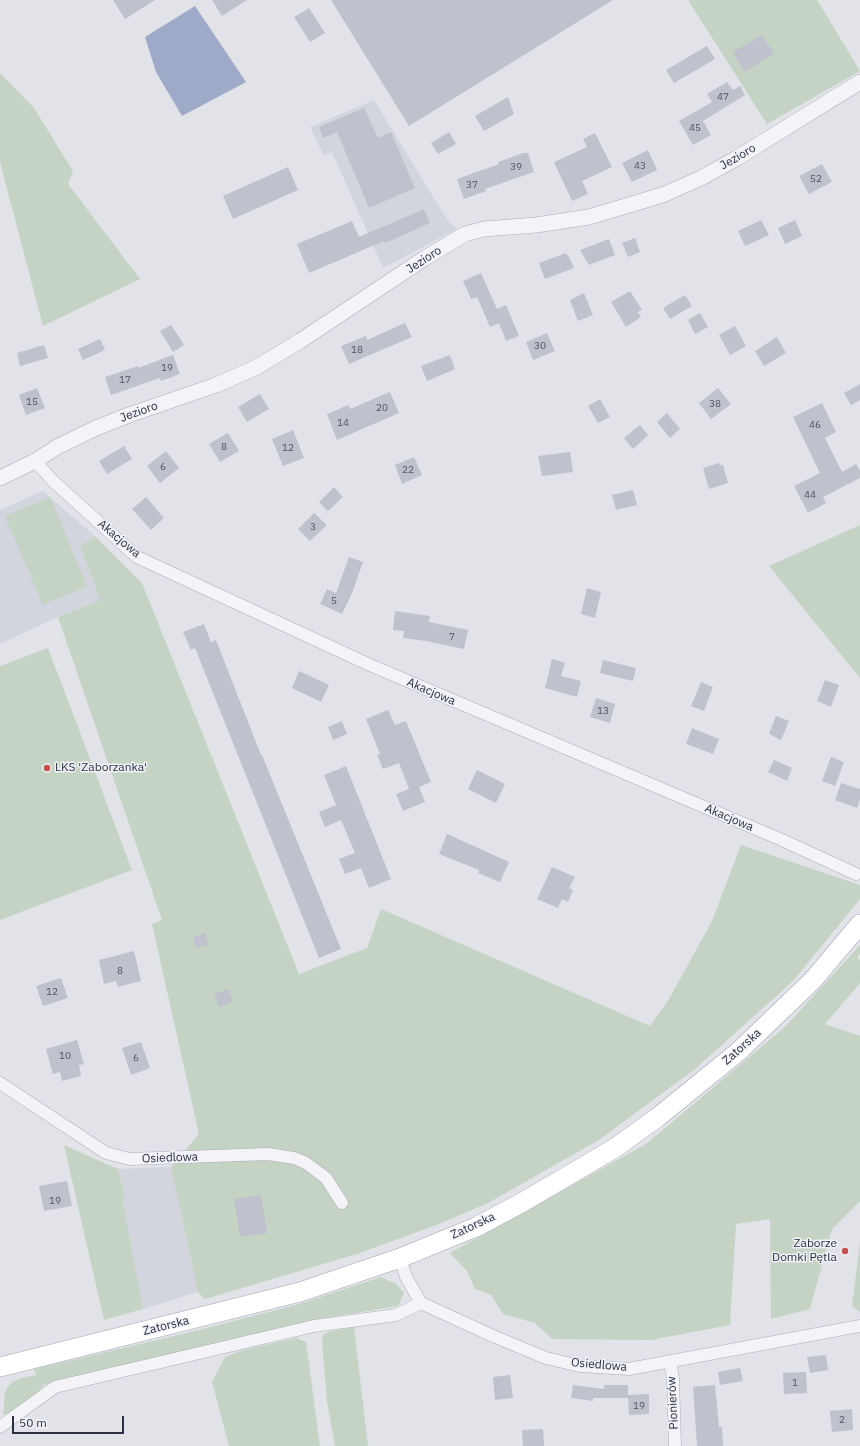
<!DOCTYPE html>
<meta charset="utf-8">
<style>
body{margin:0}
#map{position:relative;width:860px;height:1446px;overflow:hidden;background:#e1e3e9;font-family:"IBM Plex Sans",sans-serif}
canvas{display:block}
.scale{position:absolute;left:12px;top:1416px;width:112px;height:18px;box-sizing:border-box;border:2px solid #2a2e40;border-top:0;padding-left:5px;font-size:12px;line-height:14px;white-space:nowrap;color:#2a2e40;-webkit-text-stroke:3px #f1f2f7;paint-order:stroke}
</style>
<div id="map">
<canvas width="860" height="1446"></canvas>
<div class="scale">50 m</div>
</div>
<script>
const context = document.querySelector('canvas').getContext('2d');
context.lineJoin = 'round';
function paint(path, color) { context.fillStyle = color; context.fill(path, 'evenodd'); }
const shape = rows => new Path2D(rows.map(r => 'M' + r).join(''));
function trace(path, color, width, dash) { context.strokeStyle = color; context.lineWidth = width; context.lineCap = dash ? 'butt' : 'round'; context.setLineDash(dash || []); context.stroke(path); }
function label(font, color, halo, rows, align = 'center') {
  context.font = font + ' "IBM Plex Sans",sans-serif'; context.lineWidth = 3; context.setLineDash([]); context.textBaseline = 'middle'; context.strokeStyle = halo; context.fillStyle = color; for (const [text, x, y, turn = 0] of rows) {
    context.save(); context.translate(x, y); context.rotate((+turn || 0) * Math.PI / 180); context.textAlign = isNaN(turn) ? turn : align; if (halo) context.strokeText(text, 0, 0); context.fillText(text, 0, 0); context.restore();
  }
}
const built = shape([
 [374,100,446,218,457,229,383,268,332,152,324,156,310,127],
 [43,491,95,536,80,546,100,600,58,617,0,644,0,510],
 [171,1167,198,1292,143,1309,121,1197,125,1196,118,1169]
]);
const green = shape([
 [688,0,817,0,860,71,767,124],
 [0,73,34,108,73,171,68,184,140,279,43,326,0,162],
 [50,497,87,586,43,605,5,516],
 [860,525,860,678,769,566],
 [95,536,142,583,299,974,367,948,381,909,650,1026,669,999,712,921,741,845,860,885,860,899,793,981,695,1069,599,1140,488,1203,439,1224,357,1254,205,1299,198,1292,171,1167,199,1134,152,924,162,920,58,617,100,600,80,546],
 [48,648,132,870,0,920,0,666],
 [860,945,860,954,857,957,860,961,860,983,825,1024,860,1036,860,1201,832,1229,810,1309,771,1319,770,1219,736,1224,730,1325,651,1340,552,1339,535,1323,503,1314,491,1295,475,1289,467,1271,450,1253,646,1144,785,1027],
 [64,1145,118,1169,125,1196,122,1198,143,1309,104,1320],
 [860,1242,860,1312,852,1306],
 [381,1277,396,1284,404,1293,398,1306,313,1320,45,1384,30,1399,8,1416,3,1414,5,1394,7,1388,12,1382,22,1378,36,1375,34,1369,187,1333,296,1305],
 [354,1327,368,1446,335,1446,327,1401,322,1343,323,1335,328,1332],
 [296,1338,306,1342,320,1446,229,1446,212,1382,225,1357,243,1350]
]);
const water = shape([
 [195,6,246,82,182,116,156,72,145,37]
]);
const building = shape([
 [113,0,155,0,125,19],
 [212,0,247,0,222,16],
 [331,0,613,0,409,126],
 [309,8,325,33,310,42,294,17],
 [762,35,774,54,744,72,733,52],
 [707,46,715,59,674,83,666,70],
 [727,82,733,90,740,86,745,95,703,121,711,135,693,145,679,121,712,102,707,94],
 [508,97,514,114,484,131,475,116],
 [364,108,378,138,391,132,415,188,369,208,337,132,323,138,319,127],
 [449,132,456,144,438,154,431,143],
 [595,133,612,167,582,181,588,194,572,201,554,162,587,147,583,139],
 [648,150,657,170,632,182,622,163],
 [523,153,528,153,534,172,485,189,486,191,464,199,457,179,499,164,498,162],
 [822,164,832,182,809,194,799,176],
 [288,167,298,190,233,219,223,196],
 [424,209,430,223,385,243,384,241,309,273,297,244,352,221,359,237],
 [761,220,769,235,745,246,738,231],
 [795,220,802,236,785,244,778,228],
 [635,238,640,252,628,257,622,243],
 [609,239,615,255,589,265,580,250],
 [566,253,567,256,568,255,574,268,545,279,539,263],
 [481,273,497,309,506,305,519,336,506,341,499,323,490,327,477,297,471,299,463,281],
 [630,291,642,310,638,312,641,317,626,327,611,302],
 [584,293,593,315,578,321,570,300],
 [685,295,692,306,670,319,663,308],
 [700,313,708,327,695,334,688,320],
 [405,323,412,337,349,364,341,346,366,336,367,340],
 [171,325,184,345,173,352,160,331],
 [735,326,746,346,730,355,719,335],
 [547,333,555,351,533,360,526,342],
 [777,337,786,353,764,366,755,351],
 [100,339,105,350,83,360,78,349],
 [44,345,48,358,20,366,17,353],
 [173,355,180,374,161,381,160,378,111,395,105,377,138,366,138,368],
 [450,355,455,369,427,381,421,366],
 [860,384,860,400,851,405,844,393],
 [37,388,45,408,26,415,19,395],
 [718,388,731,404,711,419,699,403],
 [390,392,399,413,337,440,327,414,348,405,350,409],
 [260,394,269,409,247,422,238,407],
 [600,399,610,417,598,423,588,406],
 [822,403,836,432,825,438,842,472,856,464,860,471,860,478,823,497,826,503,808,513,794,486,820,473,793,417],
 [667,413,680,429,670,438,657,422],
 [640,425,648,435,633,449,624,438],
 [293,430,304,458,283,466,272,439],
 [228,433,239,451,220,462,209,444],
 [124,446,132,459,107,474,99,461],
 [166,451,179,468,160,483,147,466],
 [570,452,573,472,542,476,538,456],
 [414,457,422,475,402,484,395,465],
 [719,463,720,465,723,465,728,483,709,489,703,468],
 [334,487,343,497,328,511,319,502],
 [633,490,637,505,616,510,612,495],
 [146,497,164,518,151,530,132,509],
 [314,513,327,525,310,541,298,529],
 [349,557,363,562,352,593,342,614,320,604,327,589,336,593],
 [587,588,601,592,595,618,581,614],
 [395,611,430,616,429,622,468,630,464,649,426,641,403,638,404,631,393,630],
 [204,624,211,642,216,640,261,755,262,755,341,949,319,958,195,648,191,650,183,632],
 [552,659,565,663,561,676,581,681,577,697,545,688],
 [603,660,636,668,633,681,600,673],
 [299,671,329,685,321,702,292,688],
 [825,680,839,685,831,707,817,701],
 [701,682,713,687,704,711,691,706],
 [596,698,615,704,610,723,590,717],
 [388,710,395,725,406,721,431,782,419,787,425,802,403,811,396,794,409,789,399,763,383,769,377,755,380,754,366,719],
 [776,716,789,721,781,740,769,734],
 [342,721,347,734,333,740,328,727],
 [692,728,719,739,713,754,686,744],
 [831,757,844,762,835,786,822,781],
 [774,760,792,768,787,781,768,772],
 [346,766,391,879,369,888,361,868,345,874,339,859,355,853,341,820,325,827,319,812,336,805,324,775],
 [477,770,505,784,496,803,468,789],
 [841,783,860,789,860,799,857,808,835,800],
 [447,834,509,862,500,882,478,873,479,870,439,854],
 [552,867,575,877,569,888,573,890,568,902,562,899,558,908,537,899],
 [205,933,208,945,196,948,193,937],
 [134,951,141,981,118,987,116,981,104,984,99,960],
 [61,978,68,998,43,1006,36,986],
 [228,989,233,1001,219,1007,214,994],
 [77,1040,84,1064,79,1065,81,1076,62,1081,60,1072,53,1074,46,1049],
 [141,1042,150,1068,131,1075,122,1048],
 [67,1181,72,1206,44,1211,39,1186],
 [261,1195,267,1233,240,1237,234,1199],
 [826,1355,828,1370,810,1373,807,1357],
 [740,1368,743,1381,720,1385,718,1372],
 [806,1372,807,1393,784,1394,783,1373],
 [510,1375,513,1398,495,1400,493,1377],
 [573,1385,604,1389,604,1385,628,1385,628,1395,649,1394,649,1414,629,1415,628,1398,593,1398,593,1401,571,1398],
 [715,1385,719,1427,722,1427,723,1446,697,1446,693,1387],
 [852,1409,853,1430,832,1432,830,1411],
 [543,1429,544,1446,523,1446,522,1430]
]);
const minor = shape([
 [35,461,53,481,137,557,370,665,782,840,856,874],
 [0,1083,106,1153,130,1159,268,1154,294,1158,306,1163,326,1178,342,1203],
 [400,1258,406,1277,421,1303,493,1336,546,1358,580,1366,629,1369,860,1326],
 [670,1361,673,1379,675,1446],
 [0,1427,55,1387,314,1326,396,1315,421,1303]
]);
const tertiary = shape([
 [0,478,35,461,57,447,96,428,129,415,216,385,255,368,300,341,425,258,465,234,484,229,536,225,589,217,636,203,665,194,701,178,737,158,860,82]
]);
const primary = shape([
 [0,1367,300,1292,400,1258,476,1227,523,1202,615,1148,658,1117,738,1052,813,980,860,924]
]);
const markers = [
 [47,768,4,"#c8514d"],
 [845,1251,4,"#c8514d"]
];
const numberNames = [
 ["47",723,97],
 ["45",695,128],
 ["43",640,166],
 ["39",516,167],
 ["52",816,179],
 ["37",472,185],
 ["30",540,346],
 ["18",357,350],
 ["19",167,368],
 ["17",125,380],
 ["15",32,402],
 ["38",715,404],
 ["20",382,408],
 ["14",343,423],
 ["46",815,425],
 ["8",224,447],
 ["12",288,448],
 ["6",163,467],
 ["22",408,470],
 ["44",810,495],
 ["3",313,527],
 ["5",334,601],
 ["7",452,637],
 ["13",603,711],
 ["8",120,971],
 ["12",52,992],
 ["10",65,1056],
 ["6",136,1058],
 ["19",55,1201],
 ["1",795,1383],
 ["19",639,1406],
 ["2",842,1420]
];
const streetNames = [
 ["Jezioro",738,157,-30],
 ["Jezioro",424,260,-33],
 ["Jezioro",139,412,-20],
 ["Akacjowa",119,539,40],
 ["Akacjowa",431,692,23],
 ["Akacjowa",729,818,23],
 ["Zatorska",742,1047,-42],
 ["Osiedlowa",170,1158,-2],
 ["Zatorska",473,1226,-25],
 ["Zatorska",166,1326,-14],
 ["Osiedlowa",599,1365,5],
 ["Pionierów",673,1403,-93]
];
const poiNames = [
 ["LKS 'Zaborzanka'",55,768],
 ["Zaborze",837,1244,"right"],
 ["Domki Pętla",837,1258,"right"]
];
paint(built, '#d3d5de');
paint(green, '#c4d3c3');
paint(water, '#9eaac7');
paint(building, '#bfc1cc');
trace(minor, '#aaadb6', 13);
trace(tertiary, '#aaadb6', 16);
trace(primary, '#a1a5b4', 20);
trace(minor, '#f4f4f8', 12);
trace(tertiary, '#f4f4f8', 15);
trace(primary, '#fff', 19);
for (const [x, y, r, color] of markers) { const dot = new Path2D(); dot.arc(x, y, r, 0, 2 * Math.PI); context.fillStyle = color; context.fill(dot); trace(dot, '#f1f2f7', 1.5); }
label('10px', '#4f5363', null, numberNames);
label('12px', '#2a2e40', '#f1f2f7', streetNames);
label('12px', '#2a2e40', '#f1f2f7', poiNames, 'left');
</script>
